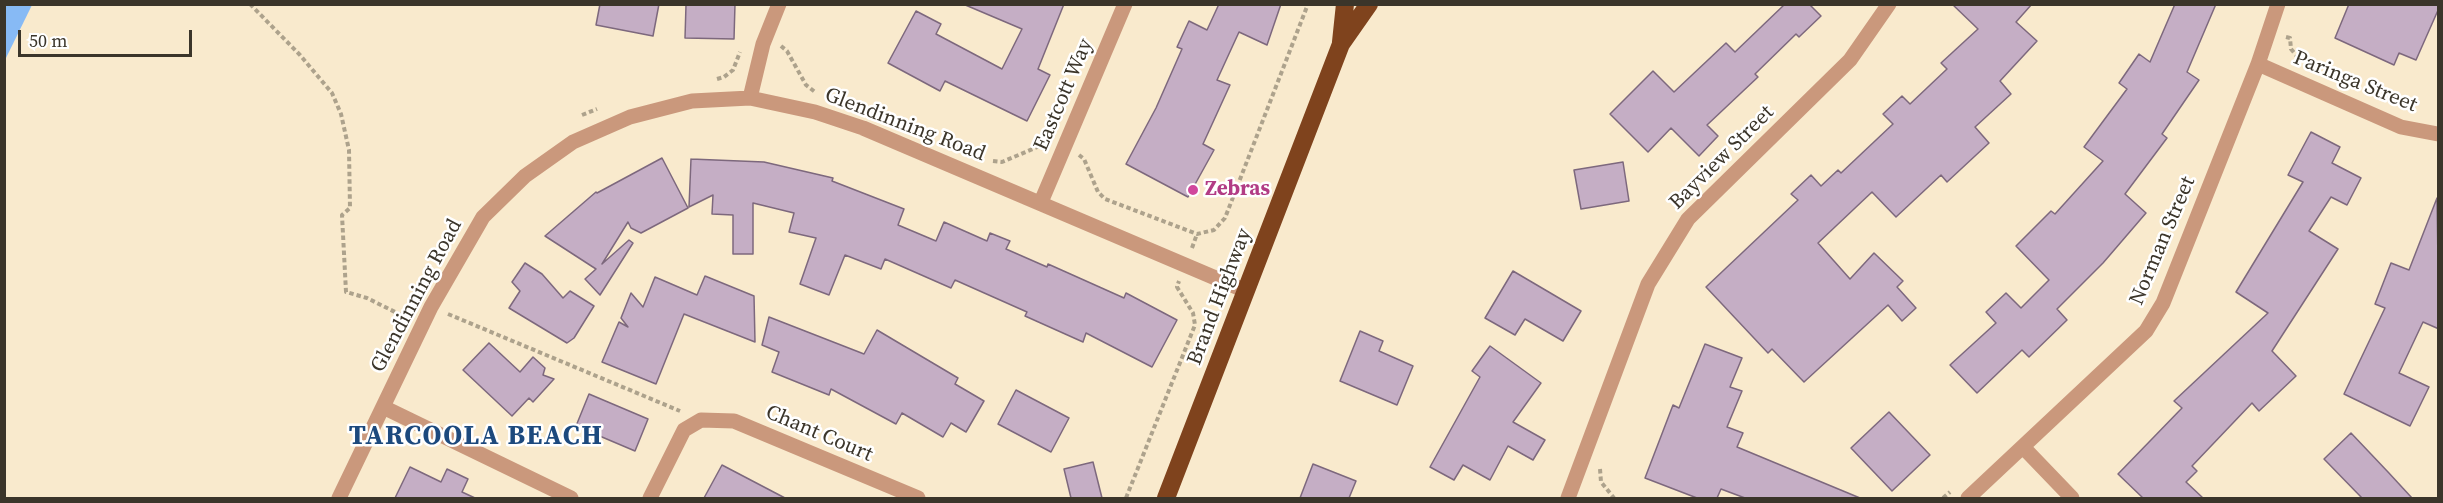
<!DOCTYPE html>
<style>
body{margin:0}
#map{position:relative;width:2443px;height:503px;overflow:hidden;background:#f9eacd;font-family:"Source Serif 4",serif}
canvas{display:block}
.frame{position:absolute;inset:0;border:6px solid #3b352a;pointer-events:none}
.scale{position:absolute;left:18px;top:30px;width:174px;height:27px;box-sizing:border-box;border:3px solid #3b352a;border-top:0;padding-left:8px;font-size:18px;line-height:21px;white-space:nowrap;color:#3b352a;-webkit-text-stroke:4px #fff;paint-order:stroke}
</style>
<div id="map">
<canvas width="2443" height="503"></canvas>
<div class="frame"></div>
<div class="scale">50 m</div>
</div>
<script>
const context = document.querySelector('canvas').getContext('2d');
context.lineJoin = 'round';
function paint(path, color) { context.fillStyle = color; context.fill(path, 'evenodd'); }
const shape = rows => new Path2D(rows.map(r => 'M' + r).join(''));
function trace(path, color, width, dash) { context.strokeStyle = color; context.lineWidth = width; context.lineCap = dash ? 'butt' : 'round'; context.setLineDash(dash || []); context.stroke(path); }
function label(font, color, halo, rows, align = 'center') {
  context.font = font + ' "Source Serif 4",serif'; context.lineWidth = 5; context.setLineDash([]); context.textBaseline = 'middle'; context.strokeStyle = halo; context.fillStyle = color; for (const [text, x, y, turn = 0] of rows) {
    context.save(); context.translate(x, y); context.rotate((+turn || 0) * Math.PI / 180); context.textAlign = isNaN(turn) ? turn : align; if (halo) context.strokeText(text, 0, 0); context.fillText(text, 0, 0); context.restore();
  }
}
const water = shape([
 [5,4,32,5,5,60,4,5]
]);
const building = shape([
 [600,4,659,4,653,36,596,25,600,4],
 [735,4,734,39,685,38,686,5,735,4],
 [963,4,1064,4,1038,69,1050,75,1027,121,945,81,940,91,888,63,916,11,941,24,936,34,1002,69,1022,29,963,4],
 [1219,4,1281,4,1267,45,1239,32,1217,80,1230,85,1203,144,1214,150,1188,197,1126,164,1156,108,1182,49,1177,47,1189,21,1207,30,1219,4],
 [1785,4,1809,4,1821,16,1799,37,1796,34,1755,74,1758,77,1707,125,1718,136,1699,156,1671,128,1648,152,1610,114,1653,71,1674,92,1726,43,1735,52,1785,4],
 [1952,4,2032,4,2016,22,2037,41,2000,81,2011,94,1975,127,1989,143,1947,182,1941,175,1896,217,1872,192,1818,243,1850,279,1874,253,1903,281,1897,287,1916,308,1902,321,1888,305,1804,382,1772,349,1768,353,1706,287,1798,200,1791,194,1811,175,1821,186,1838,170,1841,173,1893,124,1883,114,1902,96,1910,104,1947,69,1941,63,1978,29,1952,4],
 [2175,4,2216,4,2187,72,2199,80,2162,134,2167,138,2125,194,2146,213,2103,263,2057,309,2067,320,2029,357,2022,350,1977,393,1950,365,1996,323,1986,312,2006,293,2021,308,2049,280,2016,246,2051,211,2055,214,2103,161,2084,147,2127,89,2119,83,2139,54,2150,62,2175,4],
 [2349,4,2439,4,2439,8,2416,60,2399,53,2394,65,2335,38,2349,4],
 [2311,132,2340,147,2332,163,2361,178,2347,205,2331,197,2309,231,2338,249,2272,351,2296,376,2259,411,2252,403,2192,466,2197,471,2186,482,2203,498,2143,498,2118,474,2182,408,2174,401,2268,313,2236,292,2303,182,2288,175,2311,132],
 [662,158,688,208,641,233,631,228,628,222,602,264,629,240,633,243,600,295,585,279,596,269,545,236,596,192,597,193,662,158],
 [691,159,764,162,833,178,832,181,904,209,898,225,936,241,944,222,987,241,990,233,1010,241,1006,249,1047,267,1048,264,1124,298,1126,293,1177,320,1152,367,1086,333,1083,342,1025,316,1027,312,955,280,951,288,885,259,881,269,845,255,829,295,800,284,816,238,789,232,794,213,753,203,753,254,733,254,733,215,712,214,713,195,689,207,691,159],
 [1623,162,1629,201,1581,209,1574,170,1623,162],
 [2437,198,2439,329,2423,322,2399,373,2429,387,2410,426,2344,394,2385,308,2375,304,2391,263,2409,270,2437,198],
 [525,263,542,274,563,298,570,291,594,306,574,338,567,343,509,308,520,291,512,282,525,263],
 [1513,271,1581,311,1563,341,1525,319,1515,335,1485,318,1513,271],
 [705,276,754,296,755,342,684,314,656,384,602,362,619,322,628,327,621,318,631,293,643,307,655,277,697,295,705,276],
 [769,317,864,354,877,330,958,378,955,384,984,401,966,432,951,423,943,437,902,413,896,424,831,389,829,395,772,372,779,352,762,345,769,317],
 [1360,331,1383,341,1379,351,1413,366,1397,405,1340,381,1360,331],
 [489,343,520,372,533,357,545,368,543,375,554,379,533,402,529,398,512,416,463,370,489,343],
 [1705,344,1742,358,1730,387,1742,391,1727,427,1743,433,1737,447,1860,498,1745,498,1721,489,1717,498,1697,498,1645,478,1673,405,1679,408,1705,344],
 [1490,346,1541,383,1513,422,1545,440,1533,460,1508,446,1490,480,1463,465,1454,480,1430,467,1480,377,1472,371,1490,346],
 [1016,390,1069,418,1051,452,998,424,1016,390],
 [589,394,648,419,635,451,576,426,589,394],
 [1889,412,1930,455,1892,491,1851,448,1889,412],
 [2351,433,2388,472,2412,498,2362,498,2324,459,2351,433],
 [1093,462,1102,498,1071,498,1064,469,1093,462],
 [1313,464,1356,481,1349,498,1300,498,1313,464],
 [722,465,785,498,704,498,722,465],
 [410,467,441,482,447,469,468,479,462,492,475,498,395,498,410,467]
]);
const path = shape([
 [250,4,300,55,332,93,341,114,349,150,350,208,342,215,346,292,367,298,405,317],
 [2286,37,2290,38,2291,49,2300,60],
 [781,46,787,51,806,85,815,92],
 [717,79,724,77,733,70,740,52],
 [582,115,597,109],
 [1079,155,1084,159,1098,192,1105,199,1197,234,1214,230,1225,218,1308,4],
 [993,161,1002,162,1047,143],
 [1192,248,1197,234],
 [448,314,680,411],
 [1600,469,1601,482,1614,498],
 [1126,498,1195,325,1193,313,1177,287,1179,281],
 [1943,498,1950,492]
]);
const minor = shape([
 [2258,64,2401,127,2438,134],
 [750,98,763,44,779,4],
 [1041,202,1125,4],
 [383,407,571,498],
 [2023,447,2072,498],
 [339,498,431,307,483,217,525,176,573,142,630,117,692,101,750,98,815,112,863,128,1246,291],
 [650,498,684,430,701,420,734,421,918,498],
 [1568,498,1648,284,1688,219,1850,60,1889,4],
 [1968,498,2146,331,2163,303,2258,64,2278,4]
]);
const highway = shape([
 [1341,42,1345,4],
 [1166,498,1341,44,1369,4]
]);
const markers = [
 [1193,190,6,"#d1479c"]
];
const streetNames = [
 ["Paringa Street",2355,82,22],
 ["Eastcott Way",1064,95,-67],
 ["Glendinning Road",905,125,21],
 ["Bayview Street",1722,158,-45],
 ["Norman Street",2163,241,-67],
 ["Glendinning Road",417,296,-62],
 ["Brand Highway",1220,297,-69],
 ["Chant Court",819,434,23]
];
const hotelNames = [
 ["Zebras",1205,190]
];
const districtNames = [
 ["TARCOOLA BEACH",476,437]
];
paint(water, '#87baf5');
paint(building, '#c5aec5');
trace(building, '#7d687d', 1.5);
trace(path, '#ada28c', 4, [4.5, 3]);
trace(minor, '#ca987c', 15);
trace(highway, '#7f431d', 18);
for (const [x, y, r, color] of markers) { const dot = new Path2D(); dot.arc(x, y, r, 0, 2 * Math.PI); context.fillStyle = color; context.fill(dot); trace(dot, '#fff', 2); }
label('21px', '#3b352a', '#fff', streetNames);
label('bold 21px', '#b23c85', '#fff', hotelNames, 'left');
context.letterSpacing = '1.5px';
label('bold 27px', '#1c497d', '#fff', districtNames);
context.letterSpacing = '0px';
</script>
